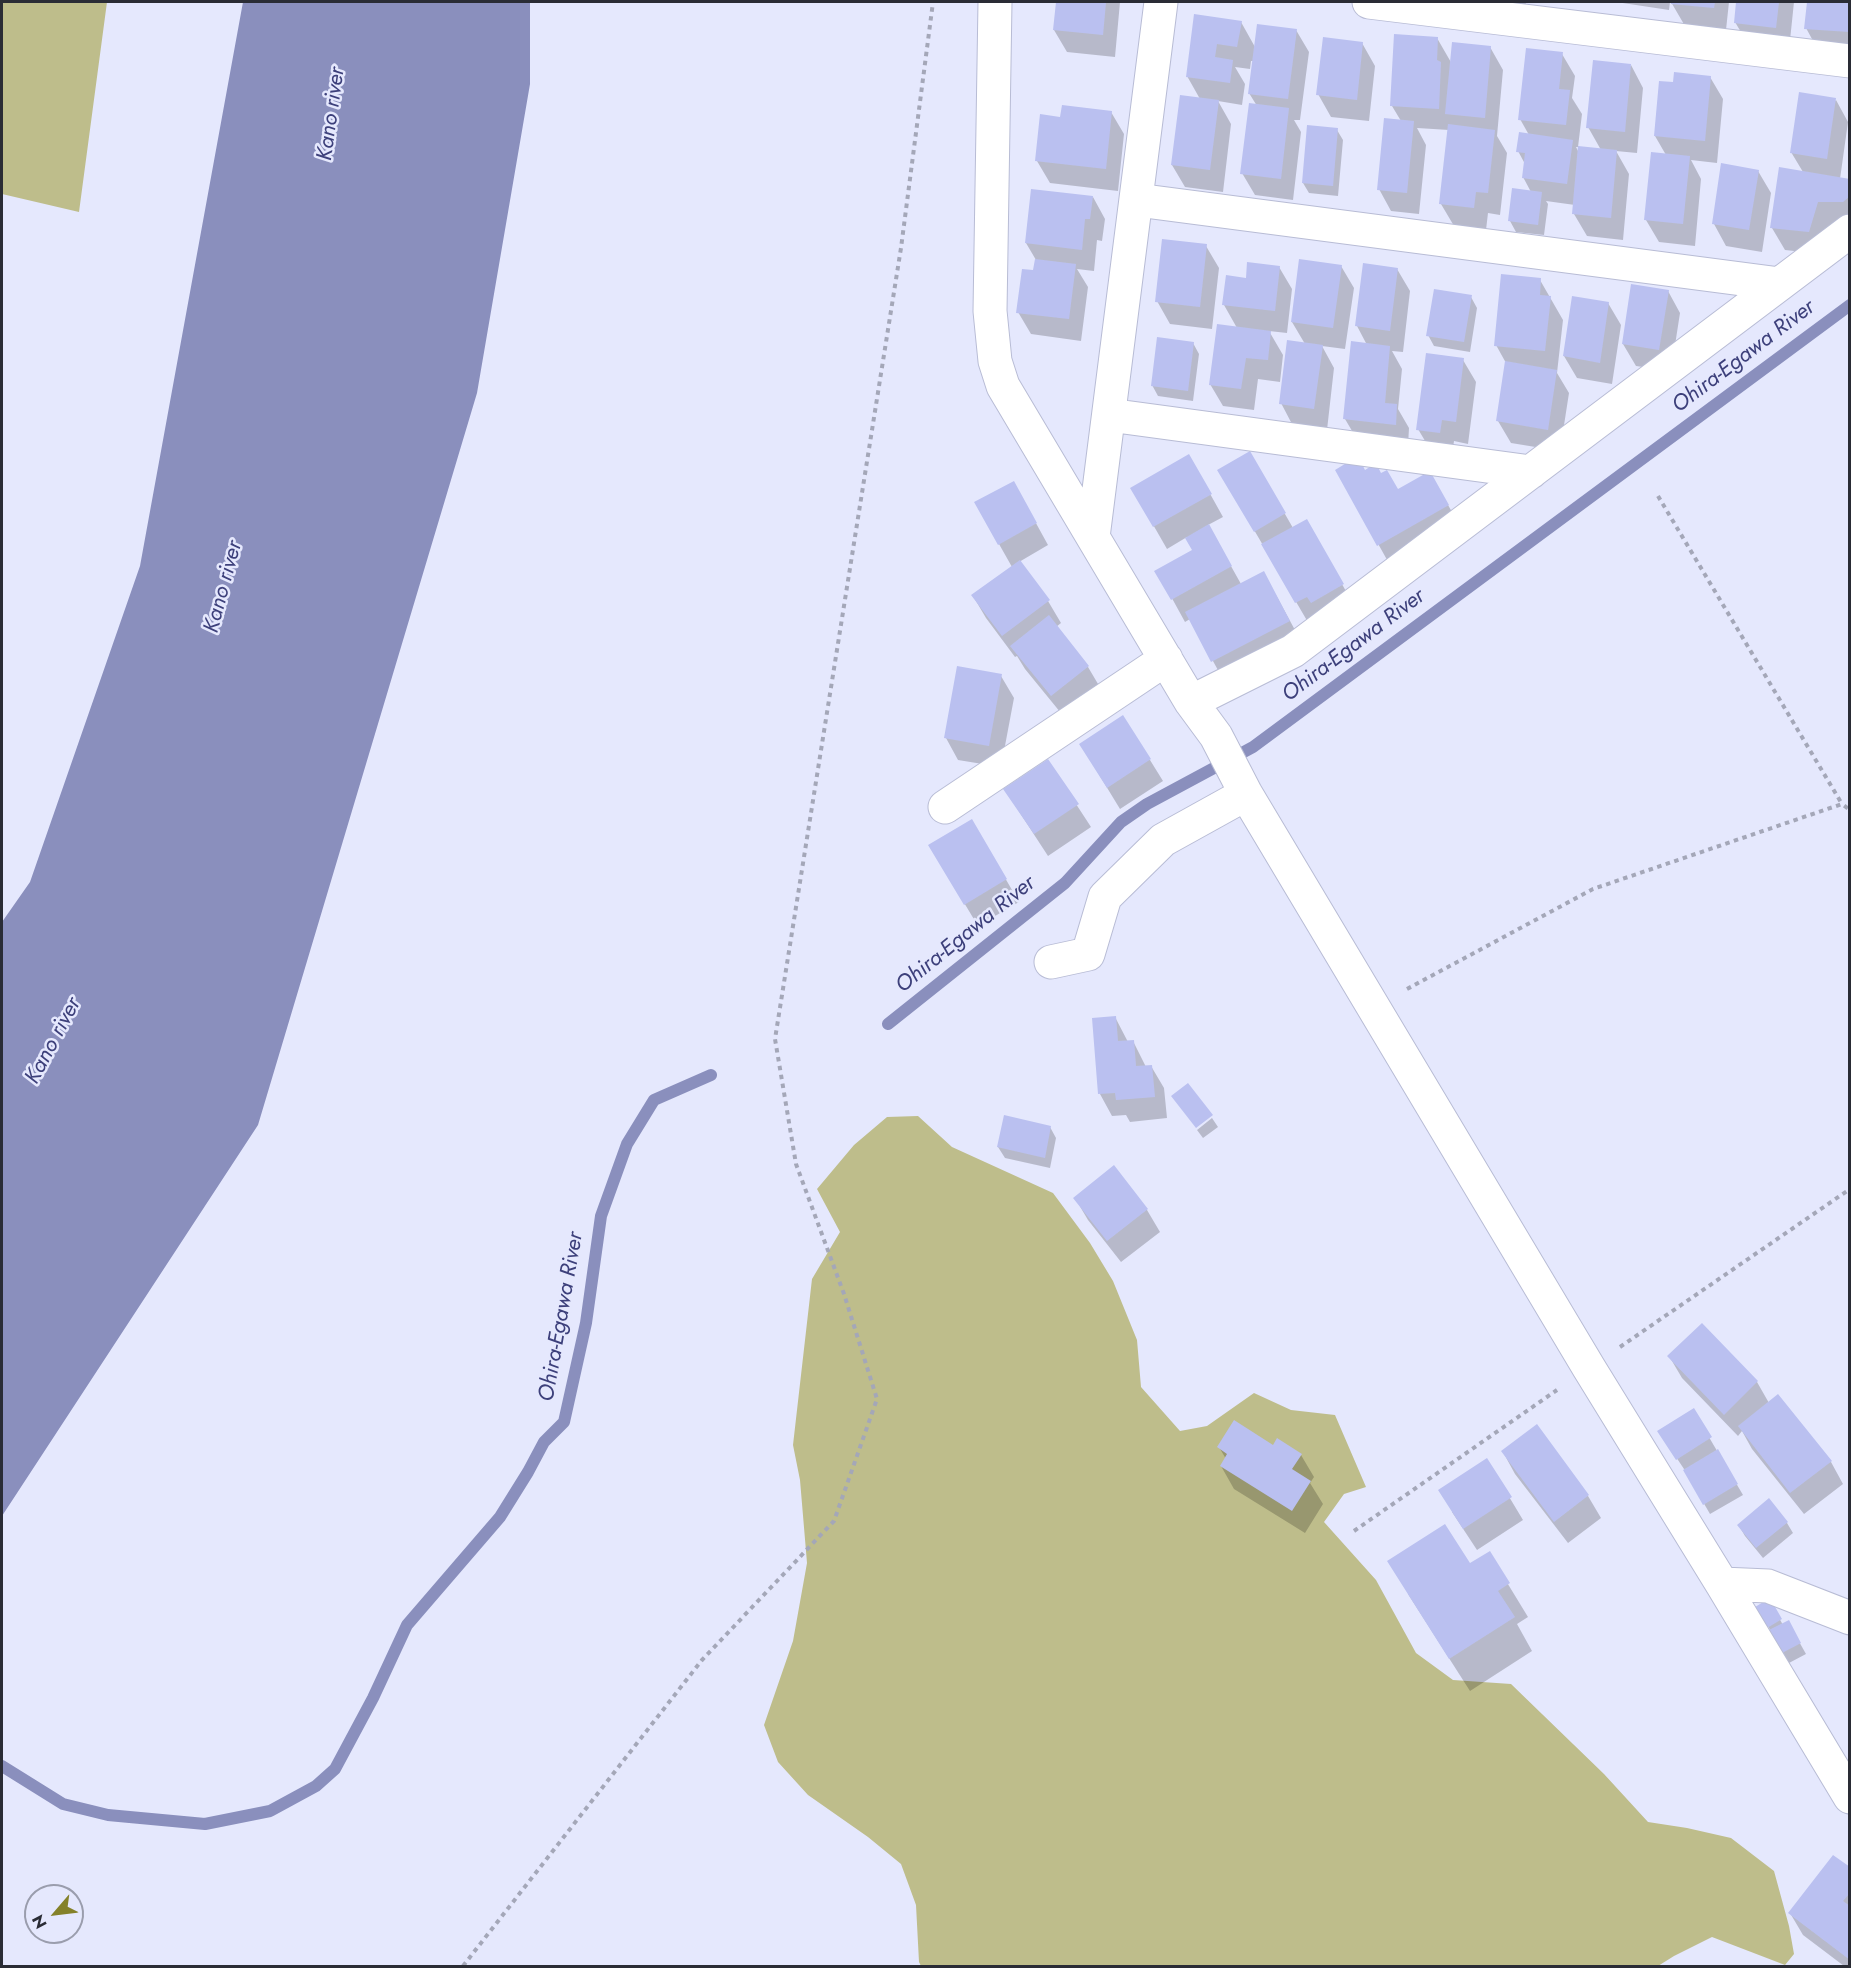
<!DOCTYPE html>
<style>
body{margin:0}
#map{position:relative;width:1851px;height:1968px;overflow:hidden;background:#e5e8fd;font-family:Jost,sans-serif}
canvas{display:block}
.frame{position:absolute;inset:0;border:3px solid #2a2c35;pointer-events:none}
.north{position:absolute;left:24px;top:1884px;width:60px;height:60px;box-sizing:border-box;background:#e5e8fd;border:2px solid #9a9dad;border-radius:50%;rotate:242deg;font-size:16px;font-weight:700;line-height:24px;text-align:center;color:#2a2c35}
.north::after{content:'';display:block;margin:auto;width:21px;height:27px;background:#848129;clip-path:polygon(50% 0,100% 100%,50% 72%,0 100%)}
</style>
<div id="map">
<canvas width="1851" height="1968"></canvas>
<div class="frame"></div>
<div class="north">N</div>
</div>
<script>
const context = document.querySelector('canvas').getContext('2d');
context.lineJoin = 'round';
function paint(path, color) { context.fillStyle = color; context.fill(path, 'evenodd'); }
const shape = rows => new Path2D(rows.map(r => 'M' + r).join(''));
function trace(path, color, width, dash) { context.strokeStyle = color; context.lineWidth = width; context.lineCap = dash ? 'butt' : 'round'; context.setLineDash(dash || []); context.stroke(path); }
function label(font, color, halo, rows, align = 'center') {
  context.font = font + ' Jost,sans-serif'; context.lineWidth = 5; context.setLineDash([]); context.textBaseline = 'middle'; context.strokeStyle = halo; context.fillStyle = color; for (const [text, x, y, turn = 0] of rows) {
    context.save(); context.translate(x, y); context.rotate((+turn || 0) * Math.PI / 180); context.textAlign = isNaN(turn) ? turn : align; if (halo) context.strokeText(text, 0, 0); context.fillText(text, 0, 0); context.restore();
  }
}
const green = shape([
 [2,2,107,2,79,212,2,194],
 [918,1116,952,1147,1053,1193,1090,1243,1113,1281,1137,1340,1141,1387,1180,1431,1207,1426,1254,1393,1291,1410,1335,1415,1366,1487,1344,1494,1324,1522,1376,1580,1416,1653,1453,1680,1511,1684,1604,1774,1648,1822,1687,1828,1731,1838,1774,1871,1789,1926,1794,1954,1785,1965,1712,1937,1674,1956,1658,1966,921,1966,919,1962,916,1905,901,1864,868,1837,808,1795,778,1762,764,1725,793,1641,807,1563,800,1480,793,1445,812,1279,840,1232,817,1189,854,1145,887,1117]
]);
const water = shape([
 [243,2,530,2,530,84,477,393,258,1125,2,1516,2,922,30,882,140,566]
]);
const shadow = shape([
 [1058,2,1120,2,1115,57,1067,52,1054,30],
 [1469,2,1526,2,1524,20],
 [1616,2,1670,2,1669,10],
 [1671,2,1729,2,1726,30,1685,26],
 [1737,2,1794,2,1789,50,1748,44,1735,22],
 [1808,2,1850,2,1850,53,1818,50,1806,28],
 [1196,15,1241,22,1255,47,1296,30,1309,52,1300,120,1294,120,1301,132,1293,200,1255,195,1242,173,1257,106,1249,93,1254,61,1251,61,1250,69,1235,67,1245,84,1242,105,1218,101,1231,124,1223,192,1185,187,1172,165,1200,99,1187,76],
 [1437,38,1452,64,1490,47,1503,70,1497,136,1507,153,1500,215,1488,213,1486,230,1454,226,1441,204,1449,130,1417,128,1426,145,1419,214,1391,211,1379,189,1401,121,1392,106],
 [1362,43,1375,66,1369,121,1331,117,1318,94],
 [1562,54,1575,76,1572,98,1582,114,1578,147,1576,147,1580,155,1601,150,1588,127,1631,65,1643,88,1637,153,1616,151,1629,174,1623,240,1587,236,1574,214,1575,205,1546,201,1548,204,1544,235,1516,232,1510,221,1531,192,1523,177,1525,164,1518,151,1529,135,1520,119],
 [1710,77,1723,99,1717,163,1691,160,1701,179,1695,246,1659,242,1646,220,1666,155,1655,136,1675,84],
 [1836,100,1848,122,1840,179,1850,180,1850,224,1831,224,1822,254,1785,250,1772,228,1803,172,1791,152],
 [1111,112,1124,134,1118,191,1050,183,1037,161],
 [1337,130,1343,140,1338,196,1309,193,1303,183],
 [1758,171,1771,193,1762,252,1726,246,1714,224],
 [1093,197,1105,219,1102,241,1097,240,1094,271,1077,269,1088,287,1081,341,1031,334,1018,312,1034,272,1036,260,1026,243],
 [1206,246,1219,268,1212,329,1170,324,1157,301],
 [1341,266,1354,288,1345,349,1322,346,1334,368,1327,430,1293,426,1281,403,1305,344,1292,322],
 [1279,267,1292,289,1287,333,1269,331,1283,355,1280,382,1258,379,1254,410,1223,406,1210,384,1237,328,1224,305,1247,279],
 [1397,269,1410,291,1403,352,1392,351,1402,369,1398,409,1409,428,1408,446,1358,441,1345,419,1367,345,1357,326],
 [1540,280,1563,320,1557,373,1569,393,1560,451,1511,443,1498,421,1506,363,1496,345],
 [1668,291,1680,313,1671,371,1636,366,1623,344],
 [1471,297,1477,308,1470,352,1434,346,1428,335],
 [1608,303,1621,325,1612,384,1577,378,1564,356],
 [1193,343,1199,354,1193,401,1158,396,1152,385],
 [1463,360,1476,382,1468,444,1454,441,1452,455,1431,451,1418,429],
 [1250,453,1293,528,1306,521,1355,607,1309,624,1219,470],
 [1189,456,1223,517,1208,525,1241,584,1276,595,1302,643,1225,683,1190,619,1185,622,1157,571,1194,550,1187,537,1167,549,1132,488],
 [1337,470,1365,472,1381,475,1397,491,1430,473,1461,528,1391,567],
 [1026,505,1048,545,1019,562,1048,601,1061,623,1056,627,1088,667,1101,689,1065,718,1025,669,1017,656,1015,657,986,618,973,596,1012,567,999,544],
 [1001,676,1014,698,1001,767,958,760,946,738],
 [1081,745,1150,760,1163,781,1120,809],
 [1048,761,1091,827,1048,856,1005,790],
 [972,821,1019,902,978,926,930,846],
 [1115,1017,1128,1042,1133,1041,1146,1067,1151,1066,1164,1088,1167,1118,1130,1122,1126,1115,1112,1116,1100,1094],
 [1212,1118,1218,1127,1203,1138,1197,1130],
 [1050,1127,1056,1138,1050,1168,1005,1158,998,1147],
 [1075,1198,1147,1210,1160,1232,1121,1262,1088,1220],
 [1702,1325,1757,1382,1769,1403,1831,1462,1843,1484,1804,1514,1752,1449,1742,1431,1738,1436,1682,1378,1669,1356],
 [1693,1410,1743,1495,1710,1514,1684,1469,1666,1442],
 [1536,1427,1588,1496,1601,1518,1568,1543,1515,1474,1503,1452],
 [1219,1447,1274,1447,1301,1455,1314,1477,1310,1483,1323,1504,1305,1533,1234,1489,1221,1466,1226,1459],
 [1487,1460,1523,1520,1477,1550,1452,1512],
 [1769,1500,1787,1523,1793,1533,1763,1558,1745,1536,1739,1526],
 [1489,1553,1528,1617,1517,1624,1532,1651,1470,1691,1408,1594,1470,1565],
 [1769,1600,1783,1625,1788,1622,1806,1654,1789,1663,1757,1607],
 [1850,1869,1850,1966,1844,1966,1803,1935,1790,1913]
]);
const stream = shape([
 [888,1024,1065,883,1121,822,1147,804,1253,747,1850,305],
 [2,1766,63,1804,108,1815,205,1824,270,1811,316,1786,335,1769,373,1698,407,1625,500,1517,528,1472,544,1442,564,1422,586,1323,601,1216,627,1144,654,1100,711,1075]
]);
const building = shape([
 [1056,2,1106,2,1103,35,1053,30],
 [1671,2,1715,2,1714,8,1671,4],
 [1736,2,1779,2,1776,28,1734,23],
 [1807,2,1850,2,1850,32,1804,29],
 [1194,14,1242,21,1237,47,1217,44,1215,57,1233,60,1230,83,1186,77],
 [1257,24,1297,29,1288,99,1248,94],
 [1394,34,1438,37,1437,60,1441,62,1439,109,1390,106],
 [1323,37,1363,42,1357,100,1316,95],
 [1452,42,1491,46,1485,118,1445,114],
 [1526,48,1563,52,1559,89,1570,90,1566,125,1518,120],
 [1593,60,1631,64,1625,132,1586,128],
 [1674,72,1711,76,1705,141,1654,136,1659,81,1673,82],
 [1799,92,1836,98,1827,159,1790,153],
 [1180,95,1219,100,1210,170,1171,165],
 [1249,103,1289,108,1281,179,1240,174],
 [1062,105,1112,111,1106,169,1035,161,1040,114,1060,117],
 [1384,118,1414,121,1407,193,1377,190],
 [1448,124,1495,130,1488,193,1476,192,1474,208,1439,204],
 [1307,125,1338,128,1333,186,1302,183],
 [1519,132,1573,140,1567,184,1522,178,1525,153,1516,152],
 [1578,146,1617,150,1611,218,1572,214],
 [1651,152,1690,156,1683,224,1644,220],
 [1721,163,1759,170,1749,230,1712,224],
 [1779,167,1850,179,1850,196,1843,202,1818,202,1809,232,1770,228],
 [1512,188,1542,192,1538,225,1508,221],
 [1031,189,1093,196,1090,219,1085,219,1082,250,1025,243],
 [1162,239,1207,244,1200,307,1155,302],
 [1035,259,1076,264,1069,319,1016,313,1022,269,1033,270],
 [1299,259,1342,265,1333,328,1291,322],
 [1247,262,1280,266,1275,311,1222,305,1226,275,1246,278],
 [1363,263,1398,268,1390,331,1355,326],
 [1501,274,1541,278,1540,295,1551,296,1545,351,1494,346],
 [1631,284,1669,290,1659,350,1622,344],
 [1434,289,1472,295,1464,342,1426,336],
 [1572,296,1609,302,1600,363,1563,356],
 [1217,324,1271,331,1268,360,1246,358,1241,389,1209,385],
 [1157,337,1194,342,1188,391,1151,386],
 [1287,340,1323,345,1314,409,1279,404],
 [1351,341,1390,346,1385,403,1397,404,1396,425,1343,419],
 [1426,353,1464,358,1456,422,1442,420,1440,433,1416,430],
 [1505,361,1557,370,1548,430,1496,421],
 [1250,451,1286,513,1254,532,1217,470],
 [1189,454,1212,494,1153,527,1130,488],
 [1358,456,1365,470,1376,463,1381,473,1387,470,1398,489,1430,471,1449,505,1377,546,1335,470],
 [1014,481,1037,523,998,545,974,502],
 [1307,519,1344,584,1311,603,1307,597,1295,603,1261,544],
 [1209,524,1232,566,1171,600,1154,571,1192,550,1185,538],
 [1020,560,1050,600,1002,636,971,595],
 [1264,571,1290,621,1211,662,1185,612],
 [1049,615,1089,666,1051,696,1010,646],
 [957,666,1002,674,989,746,944,738],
 [1123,715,1151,759,1107,788,1079,744],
 [1048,759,1079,804,1034,834,1003,789],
 [972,819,1007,879,964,905,928,845],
 [1116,1016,1118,1041,1134,1040,1136,1066,1152,1065,1155,1097,1116,1100,1115,1093,1098,1094,1092,1018],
 [1188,1083,1213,1115,1196,1128,1171,1096],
 [1004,1115,1051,1126,1045,1158,997,1147],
 [1114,1165,1148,1209,1107,1241,1073,1198],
 [1702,1323,1758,1381,1724,1415,1667,1356],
 [1778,1394,1832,1461,1790,1493,1738,1426],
 [1694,1408,1712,1437,1676,1460,1657,1431],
 [1234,1420,1273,1445,1277,1438,1302,1454,1292,1469,1311,1481,1292,1511,1220,1466,1227,1454,1217,1447],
 [1537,1424,1589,1495,1554,1522,1501,1451],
 [1718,1449,1738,1484,1703,1505,1683,1470],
 [1487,1458,1512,1497,1463,1529,1438,1490],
 [1769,1498,1788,1522,1756,1548,1737,1525],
 [1445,1524,1470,1563,1490,1551,1510,1583,1498,1591,1515,1617,1449,1659,1387,1561],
 [1770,1598,1782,1619,1767,1628,1755,1607],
 [1789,1620,1801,1643,1782,1653,1769,1630],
 [1833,1855,1850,1867,1850,1893,1843,1901,1850,1906,1850,1960,1788,1913]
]);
const path = shape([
 [1658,496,1842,804],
 [1407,989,1593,889,1842,804,1850,810],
 [1620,1347,1850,1189],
 [1354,1531,1557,1390],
 [463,1966,702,1660,834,1521,877,1399,844,1294,796,1164,775,1039,901,248,933,2]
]);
const minor = shape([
 [995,2,990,311,995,361,1003,386,1191,702,1216,736,1246,794,1589,1368,1722,1584,1850,1797],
 [1369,2,1850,61],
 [1137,200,1780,284],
 [1109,415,1531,472],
 [1093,537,1161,2],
 [1191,702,1293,651,1850,231],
 [945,807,1166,659],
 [1051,962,1088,954,1105,897,1163,840,1246,794],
 [1722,1584,1768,1586,1850,1618]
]);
const waterNames = [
 ["Kano river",332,114,-82],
 ["Ohira-Egawa River",1744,357,-37],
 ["Kano river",224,587,-75],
 ["Ohira-Egawa River",1354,646,-37],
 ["Ohira-Egawa River",966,935,-39],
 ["Kano river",54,1041,-62],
 ["Ohira-Egawa River",562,1317,-80]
];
paint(green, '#bebd8b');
paint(water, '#8a8fbd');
paint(shadow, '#0003');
trace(stream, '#8a8fbd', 12);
paint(building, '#bac0f0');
trace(minor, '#b8bcd5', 35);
trace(path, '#a4a7b8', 4, [4.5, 4.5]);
trace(minor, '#fff', 33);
label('italic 22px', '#3d407b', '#e5e8fd', waterNames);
</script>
